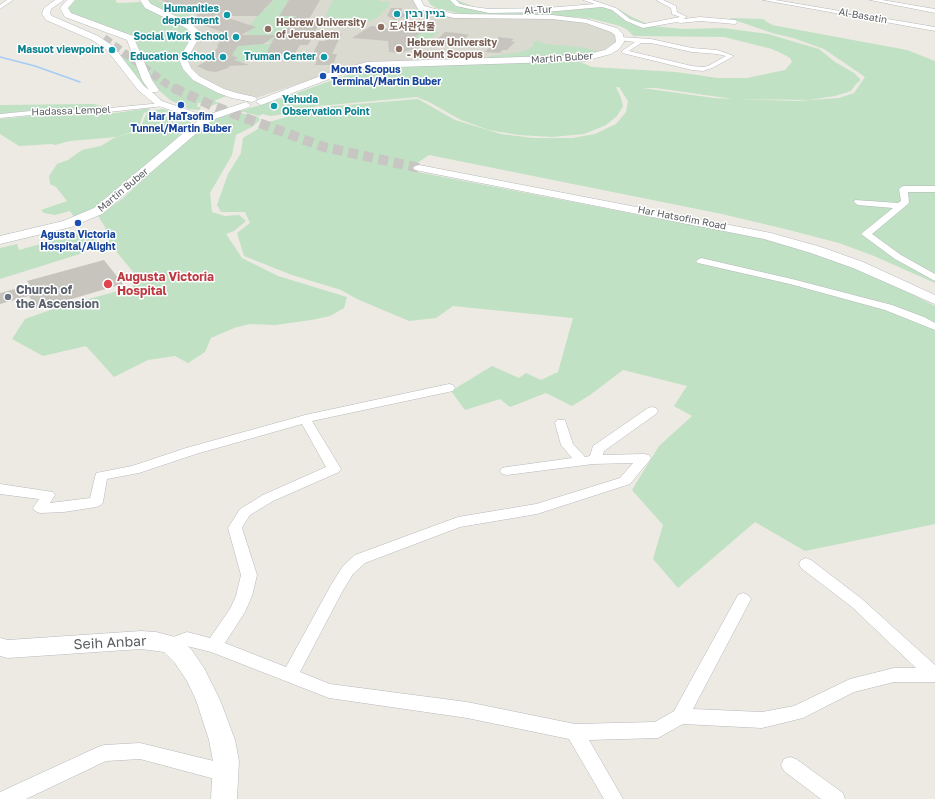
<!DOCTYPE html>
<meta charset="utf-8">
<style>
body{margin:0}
canvas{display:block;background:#eceae2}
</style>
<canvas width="935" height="799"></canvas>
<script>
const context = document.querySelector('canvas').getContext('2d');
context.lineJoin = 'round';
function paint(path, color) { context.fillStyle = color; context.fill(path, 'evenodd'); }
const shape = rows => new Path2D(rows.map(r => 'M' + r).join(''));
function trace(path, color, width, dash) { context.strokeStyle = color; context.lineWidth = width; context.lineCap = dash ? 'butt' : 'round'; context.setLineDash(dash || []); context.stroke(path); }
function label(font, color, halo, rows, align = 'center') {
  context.font = font + ' "Golos Text","Noto Sans KR","Noto Sans Hebrew",sans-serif'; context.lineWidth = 3; context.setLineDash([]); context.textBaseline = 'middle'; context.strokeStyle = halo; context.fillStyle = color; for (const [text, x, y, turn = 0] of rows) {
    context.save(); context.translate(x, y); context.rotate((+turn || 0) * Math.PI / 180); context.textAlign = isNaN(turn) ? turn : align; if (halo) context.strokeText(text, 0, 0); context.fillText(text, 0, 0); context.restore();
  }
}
const education = shape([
 [147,0,421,0,424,6,463,17,540,18,577,20,615,33,617,42,600,54,349,67,256,98,245,97,203,81,184,64,189,49]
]);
const green = shape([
 [73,0,116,0,116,2,119,3,140,2,186,27,193,34,189,44,180,58,183,67,229,95,214,101,219,103,208,107,206,106,207,103,198,103,197,107,201,107,199,110,189,109,170,100,154,86,147,74,135,39,132,36,69,13,68,6],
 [149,0,159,0,157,1,192,16,189,18,176,18,152,6],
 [259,0,288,0,289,2,283,5,286,6,279,16,292,16,293,15,315,24,320,24,313,35,263,35,262,38,282,38,294,42,259,42,258,44,300,45,278,47,266,53,265,56,240,62,234,60,237,58,232,55,249,31,255,27,248,24,252,23,260,13,258,11,265,10,270,4,273,3],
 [333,0,379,0,380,2,390,1,389,6,377,18,368,22,336,19,325,16],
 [428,0,457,0,474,7,492,11,608,6,615,7,632,17,652,26,683,29,723,28,768,34,819,49,835,62,854,73,860,79,860,81,856,84,851,91,835,96,809,100,736,99,797,101,839,98,854,93,865,77,824,49,793,38,772,33,729,18,763,19,772,25,907,50,935,61,935,283,874,256,839,243,785,229,722,214,429,155,407,170,676,222,730,231,766,239,840,262,882,279,935,306,935,524,805,551,755,522,678,588,653,559,663,525,632,490,659,446,692,416,674,406,687,386,623,370,590,395,572,406,546,393,510,407,500,399,465,410,451,391,492,366,519,378,526,373,541,380,558,372,573,318,453,306,436,318,409,321,357,299,341,290,292,275,244,256,237,233,250,223,245,212,221,212,217,205,228,174,241,153,243,138,269,122,322,107,418,99,455,120,501,134,533,138,572,138,595,134,616,124,626,112,628,101,619,87,616,87,621,98,623,106,617,116,606,125,584,134,552,137,519,135,489,130,461,120,429,102,417,97,318,106,293,113,270,116,263,114,259,116,240,111,277,100,361,70,388,66,580,60,580,62,592,67,676,72,718,78,747,78,785,70,792,62,790,58,783,54,772,49,724,37,634,36,626,29,620,26,593,19,576,17,461,14,436,8,430,4],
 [642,88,656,88,733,99,714,98],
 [410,29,439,32,424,43,394,40],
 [538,41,545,44,581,47,601,52,579,56,484,59,491,56,520,52,527,50,533,46,533,42],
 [135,53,149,88,158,97,166,103,162,103,149,93,120,55],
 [94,104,109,108,26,111,0,114,0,105],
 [150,108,149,111,144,113,139,126,134,131,117,137,70,141,55,145,52,144,19,146,0,134,0,119,41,115,116,113],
 [162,109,171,111,188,118,191,123,189,127,104,203,74,217,70,211,55,215,44,213,41,210,67,201,56,187,50,184,49,176,57,164,68,160,82,150,101,146,114,138,137,131,142,124,147,112],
 [236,112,258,117,260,120,252,127,236,135,232,155,210,193,212,212,225,216,239,215,246,221,234,231,226,234,242,258,278,276,347,297,344,308,330,316,311,320,275,325,249,324,234,328,211,338,205,352,188,363,175,356,148,360,114,377,86,346,43,356,12,339,25,319,59,307,133,287,134,273,110,244,105,227,98,216,122,199,203,125,224,114],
 [91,230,98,238,92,246,83,253,0,279,0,248,17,244,19,250]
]);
const stream = shape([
 [0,57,35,66,80,82]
]);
const building = shape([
 [161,0,273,0,258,16,222,16,256,27,241,35,283,35,296,16,279,16,289,0,320,0,309,19,313,20,312,21,320,22,308,45,300,45,294,55,265,56,275,36,263,44,238,46,232,55,238,58,234,60,249,65,229,66,228,68,216,72,208,71,197,66,207,61,218,47,217,45,228,34,203,25,194,18,198,15],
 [391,8,402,8,401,11,406,16,395,20,387,16],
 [371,26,421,33,404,44,422,45,422,47,399,53,389,52,388,41,352,38],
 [445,32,458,33,469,35,458,45,444,44,441,46,431,45],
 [342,33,332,54,337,54,333,65,315,65,317,60,310,60,319,41,324,41],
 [499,37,514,39,511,41,515,42,507,50,502,50,500,53,485,52],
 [104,260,123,284,37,309,29,296,0,304,0,293,30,285,27,281]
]);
const secondaryTunnelFar1 = shape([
 [104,38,168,85,176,89]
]);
const secondaryTunnel = shape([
 [174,88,213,106,324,147,419,168]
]);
const street = shape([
 [7,0,13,0,0,9,0,5,7,0],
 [450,0,456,0,460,4,474,7,489,9,546,8,595,4,583,0,592,0,616,8,630,19,644,24,680,17,672,14,671,8,656,0,663,0,676,6,677,12,687,17,683,19,700,17,735,20,738,22,735,24,700,21,680,23,677,22,643,28,626,21,612,10,602,7,546,12,489,13,456,6,450,0],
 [763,0,775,0,935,27,935,31,763,0],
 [870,0,882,0,935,9,935,13,870,0],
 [620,37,651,39,692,48,717,50,734,56,712,68,703,71,692,70,622,53,622,51,635,42,618,40,618,38,620,37],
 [641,43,651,43,692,52,717,54,726,56,708,66,703,67,692,66,629,51,641,43],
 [162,103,164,104,164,106,99,113,41,114,0,118,0,114,41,110,99,109,162,103],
 [903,186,935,186,935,192,908,192,909,202,908,204,872,234,901,255,935,274,935,281,895,259,861,234,893,208,858,205,854,202,855,200,898,203,901,201,899,189,903,186],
 [701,258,792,279,892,305,924,317,935,323,935,330,885,310,790,284,698,263,696,261,701,258],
 [449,384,453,385,455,388,453,391,312,421,341,469,339,472,273,501,250,515,244,524,242,528,257,575,252,596,245,612,225,643,286,667,331,585,343,566,355,555,458,517,536,504,620,478,633,463,593,464,507,475,502,474,500,471,502,468,507,467,572,458,561,445,555,423,557,420,565,420,573,444,585,457,590,456,593,446,648,408,652,407,656,408,658,411,656,414,604,451,603,455,644,454,649,455,651,458,649,461,630,484,537,514,460,527,365,563,353,574,342,592,300,672,330,684,467,702,575,724,655,722,674,711,738,595,743,593,748,595,751,599,693,709,762,712,794,706,850,679,894,668,916,668,852,607,801,568,799,564,801,560,806,558,811,560,862,599,935,665,935,682,894,682,854,692,803,718,762,728,683,724,658,738,589,740,623,799,604,799,569,739,467,718,329,698,211,652,187,646,171,652,165,650,163,645,165,640,187,632,210,638,230,609,236,596,241,575,228,528,240,509,263,495,326,467,302,424,196,454,139,473,107,479,103,502,101,505,96,507,64,512,40,513,35,511,33,508,39,499,0,494,0,484,53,492,55,495,50,503,90,498,96,473,132,466,186,448,305,415,449,384],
 [140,743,226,764,233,767,235,773,233,779,226,782,140,759,106,761,26,799,0,799,0,792,98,747,104,745,140,743],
 [790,757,796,759,843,793,845,799,821,799,784,771,781,765,784,759,790,757]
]);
const secondary = shape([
 [55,0,64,0,51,9,50,14,52,16,98,36,113,46,144,86,149,90,142,80,127,40,65,17,60,8,67,0,75,0,68,8,71,13,133,36,152,80,159,90,157,92,152,92,162,101,202,115,207,115,246,102,251,105,249,107,212,120,102,214,71,227,0,244,0,236,63,221,94,208,199,120,156,105,138,90,107,50,92,40,46,20,42,14,44,8,55,0],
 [140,0,148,0,151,4,192,24,198,30,200,36,187,59,191,68,199,76,224,89,237,93,255,97,257,99,255,101,252,102,232,98,218,93,193,80,183,69,179,59,192,36,191,33,186,28,145,8,140,0],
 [413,0,421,0,424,6,454,14,552,15,586,19,617,28,623,34,624,42,619,49,611,54,584,61,367,68,337,76,264,104,261,105,256,102,258,100,331,72,367,62,584,55,605,50,616,42,615,35,611,32,586,23,552,19,454,18,418,9,413,0],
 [419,165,771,233,821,247,863,262,935,295,935,304,853,268,811,253,764,239,415,170,413,168,415,166,419,165],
 [141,631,156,632,179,638,191,649,204,668,220,700,235,740,239,761,237,799,211,799,213,761,209,740,196,700,187,681,175,663,164,652,141,649,8,658,0,656,0,638,8,640,141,631]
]);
const markers = [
 [397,14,4,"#0f9aa8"],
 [227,15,4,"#0f9aa8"],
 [381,27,4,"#8d6e63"],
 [268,29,4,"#8d6e63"],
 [236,37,4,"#0f9aa8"],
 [399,49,4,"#8d6e63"],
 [112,50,4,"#0f9aa8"],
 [223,57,4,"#0f9aa8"],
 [324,57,4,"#0f9aa8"],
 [323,76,4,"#1a4fb4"],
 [181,105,4,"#1a4fb4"],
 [274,106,4,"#0f9aa8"],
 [78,223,4,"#1a4fb4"],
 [108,284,5,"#e0444e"],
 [8,297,4,"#6b7280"]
];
const farCulturenames = [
 ["Humanities",219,9],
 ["department",219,21],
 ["בניין רבין",405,14,"left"],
 ["Social Work School",228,37],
 ["Masuot viewpoint",104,50],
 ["Education School",215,57],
 ["Truman Center",316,57],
 ["Yehuda",282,100,"left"],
 ["Observation Point",282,112,"left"]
];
const farStreetnames = [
 ["Al-Tur",538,10,-3],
 ["Al-Basatin",863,16,10],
 ["Martin Buber",562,58,-4],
 ["Hadassa Lempel",71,111,-2],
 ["Martin Buber",123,190,-40],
 ["Har Hatsofim Road",682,218,11]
];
const farEducationnames = [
 ["Hebrew University",276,23],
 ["of Jerusalem",276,35],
 ["도서관건물",389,27],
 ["Hebrew University",407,43],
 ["- Mount Scopus",407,55]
];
const farTransitnames = [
 ["Mount Scopus",331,70,"left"],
 ["Terminal/Martin Buber",331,82,"left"],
 ["Har HaTsofim",181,117],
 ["Tunnel/Martin Buber",181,129],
 ["Agusta Victoria",78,235],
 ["Hospital/Alight",78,247]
];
const healthNames = [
 ["Augusta Victoria",117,277],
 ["Hospital",117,291]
];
const worshipNames = [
 ["Church of",16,290],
 ["the Ascension",16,304]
];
const nearStreetnames = [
 ["Seih Anbar",110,643,-3]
];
paint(education, '#dbdad0');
paint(green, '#c0e1c4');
trace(stream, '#a6cbf7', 1.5);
paint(building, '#c7c4be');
trace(secondaryTunnelFar1, '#c8c6c2', 8, [8, 4]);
trace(secondaryTunnel, '#c8c6c2', 10, [10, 5.5]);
trace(street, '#b7b8bd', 1);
trace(secondary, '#b7b9bf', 1);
paint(street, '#fff');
paint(secondary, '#fff');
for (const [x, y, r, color] of markers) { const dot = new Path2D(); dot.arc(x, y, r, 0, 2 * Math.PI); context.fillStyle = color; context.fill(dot); trace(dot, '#fff', 1.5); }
label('bold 10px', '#0d838f', '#fff', farCulturenames, 'right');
label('10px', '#5a5c61', '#fff', farStreetnames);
label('bold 10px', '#785e54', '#fff', farEducationnames, 'left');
label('bold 10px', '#164399', '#fff', farTransitnames);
label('bold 12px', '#be3a42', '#fff', healthNames, 'left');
label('bold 12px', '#5b616d', '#fff', worshipNames, 'left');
label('14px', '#5a5c61', '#fff', nearStreetnames);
</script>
